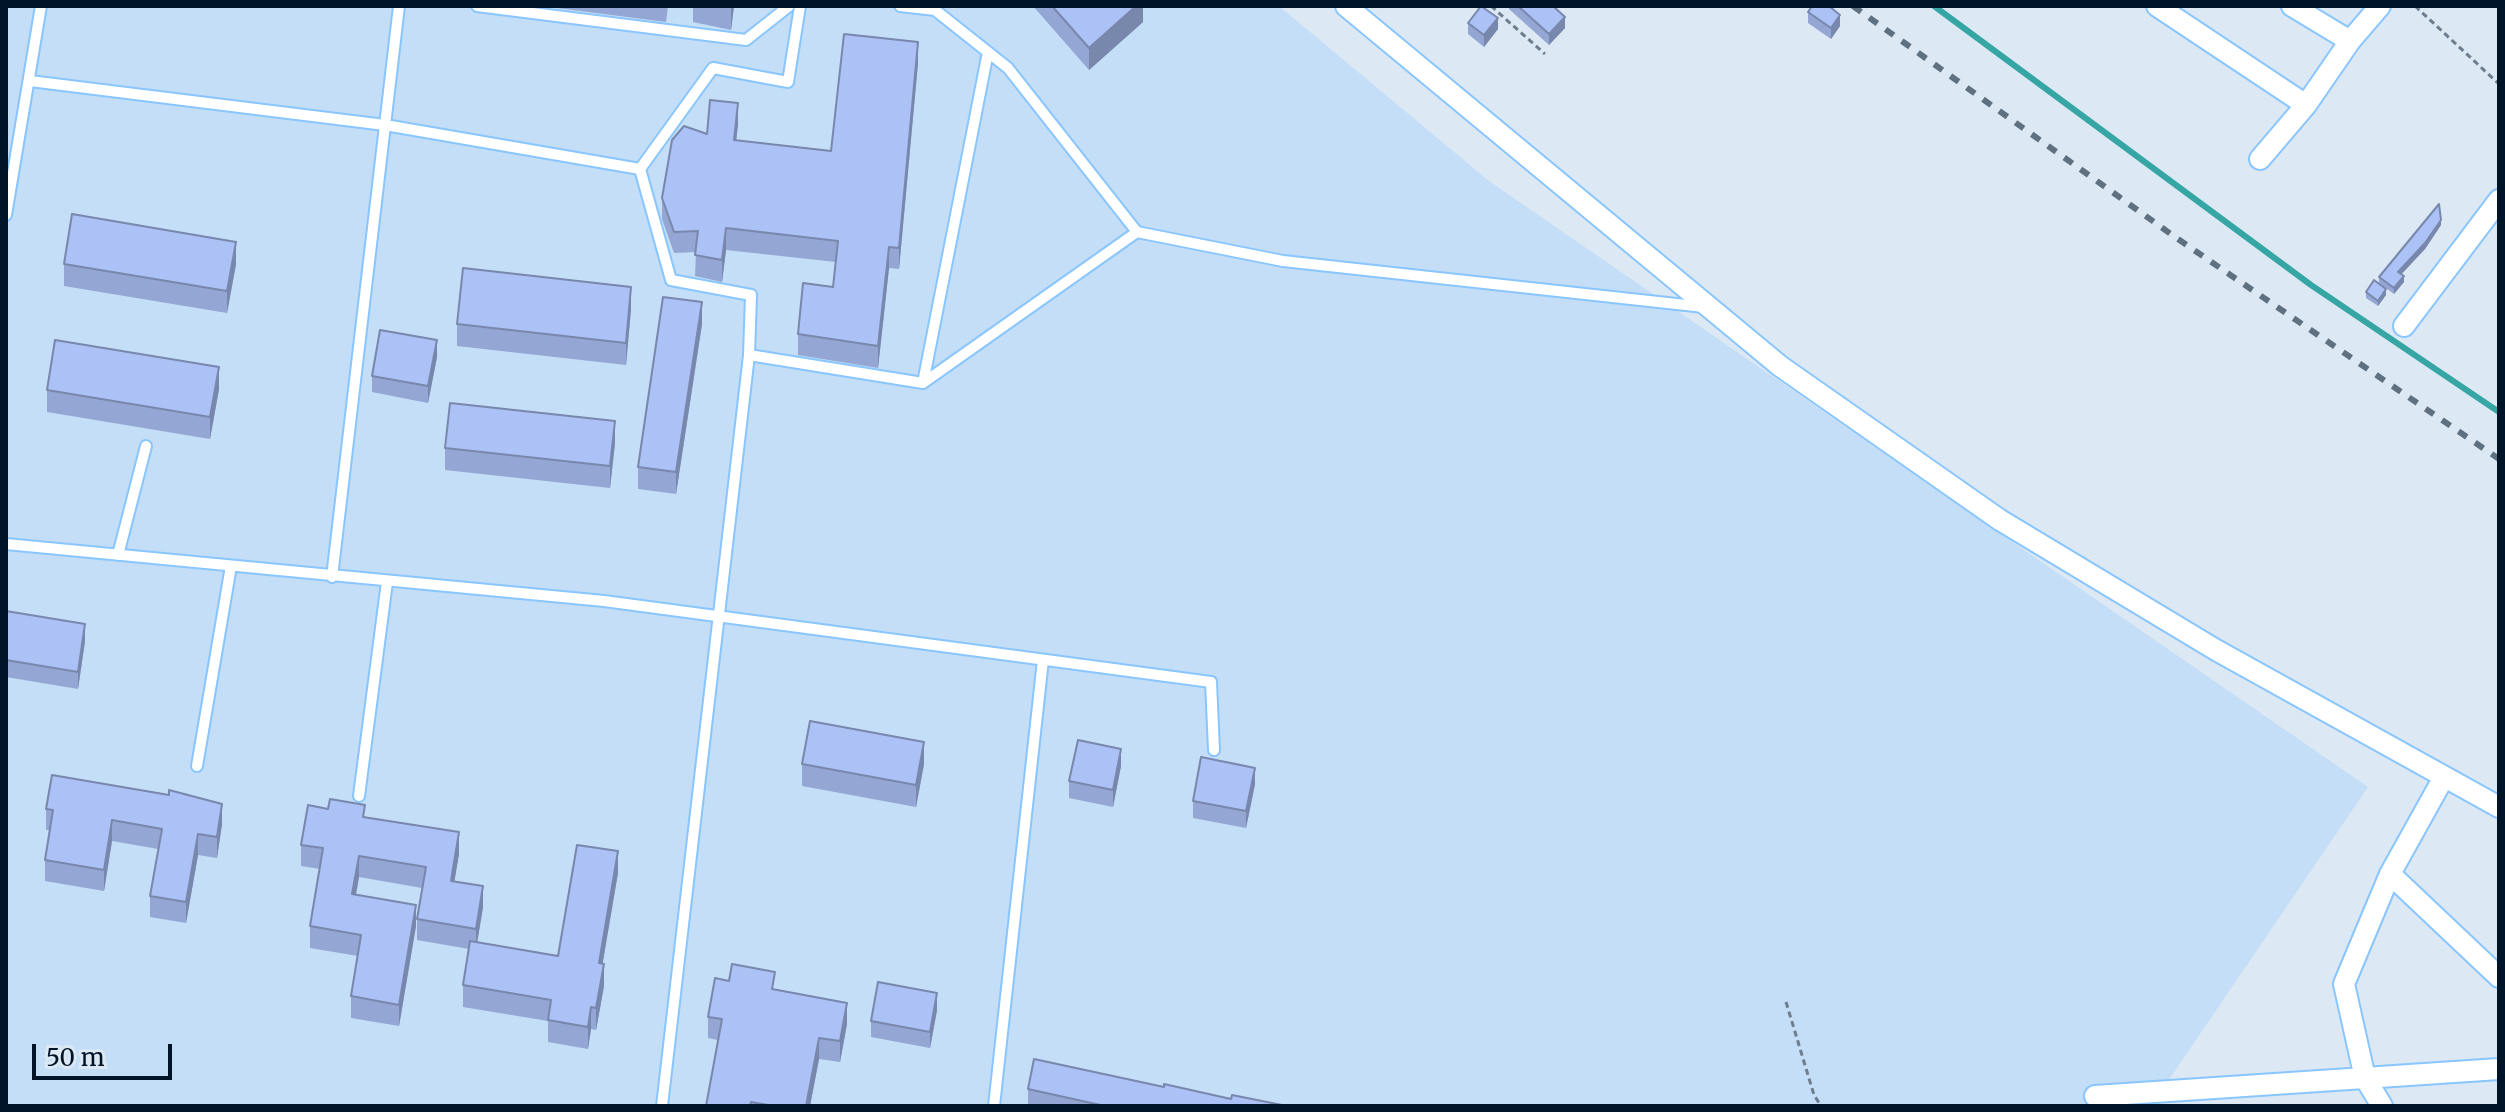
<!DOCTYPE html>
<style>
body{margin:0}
#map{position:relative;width:2505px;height:1112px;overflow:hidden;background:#dce8f4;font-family:Merriweather,serif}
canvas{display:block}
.frame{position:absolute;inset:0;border:8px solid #001428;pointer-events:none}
.scale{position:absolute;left:32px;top:1044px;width:140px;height:36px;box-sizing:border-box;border:4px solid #001428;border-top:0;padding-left:10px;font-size:24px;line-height:28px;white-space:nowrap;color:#001428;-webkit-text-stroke:6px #dce8f4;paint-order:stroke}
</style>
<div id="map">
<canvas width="2505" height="1112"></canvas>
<div class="frame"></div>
<div class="scale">50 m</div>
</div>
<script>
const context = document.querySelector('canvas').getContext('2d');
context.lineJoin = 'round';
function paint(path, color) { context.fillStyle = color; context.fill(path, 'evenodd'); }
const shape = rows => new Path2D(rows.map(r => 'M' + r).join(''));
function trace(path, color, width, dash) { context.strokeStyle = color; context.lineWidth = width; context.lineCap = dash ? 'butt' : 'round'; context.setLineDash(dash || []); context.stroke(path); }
const built = shape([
 [6,6,1279,6,1489,181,2368,787,2151,1106,6,1106]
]);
const stream = shape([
 [1934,6,2311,285,2499,412]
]);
const path = shape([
 [1491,6,1545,54],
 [2415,6,2499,84],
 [1786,1002,1814,1095,1821,1106]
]);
const lane = shape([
 [477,6,746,40,789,6],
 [900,6,935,10,1008,68,1137,232,1283,261,1704,307],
 [30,81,385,125,640,169,713,68,788,82,800,6],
 [640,169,671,280,751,295,749,355,923,383,1137,232],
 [6,215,41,6],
 [923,383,988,52],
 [6,544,604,601,1211,682,1214,750],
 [118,555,146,446],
 [332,577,399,6],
 [197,766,231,566],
 [359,796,387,582],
 [662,1106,749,355],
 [994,1106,1043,660]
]);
const street = shape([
 [1346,6,1780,366,2000,520,2216,650,2499,807],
 [2157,6,2306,105],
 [2292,6,2350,41],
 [2260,159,2306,105,2350,41,2380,6],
 [2404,326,2499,200],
 [2444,777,2390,874,2499,977],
 [2095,1096,2499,1069],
 [2382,1106,2365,1078,2344,984,2390,874]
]);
const rail = shape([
 [1853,6,2175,237,2499,459]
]);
const wall = shape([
 [541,6,668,6,666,22],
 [693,6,734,6,731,30,693,22],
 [1033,6,1143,6,1143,22,1089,70],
 [1509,6,1553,6,1565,28,1549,45,1509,9],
 [1808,12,1840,26,1831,39,1808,23],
 [1468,23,1498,29,1484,47,1468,34],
 [918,63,899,269,889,268,878,368,798,355,798,334,833,287,836,262,726,250,722,282,695,276,696,252,674,253,662,219,662,198,707,134,738,124,736,140,831,151],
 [2441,225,2425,249,2401,274,2404,282,2394,294,2379,283,2379,277],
 [64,264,236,264,227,313,64,286],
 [2366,292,2386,295,2378,306,2366,298],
 [631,309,626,365,457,346,457,324],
 [702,324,676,494,638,489,638,467],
 [437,357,428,403,372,392,372,376],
 [219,389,210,439,47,412,47,390],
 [615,443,610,488,445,470,445,448],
 [6,611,85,641,78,689,6,677],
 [802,764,924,764,916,807,802,786],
 [1121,766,1113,807,1069,798,1069,781],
 [1255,784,1246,828,1193,818,1193,801],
 [46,809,222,824,217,858,198,855,186,923,150,917,150,896,158,849,112,841,104,891,45,881,45,860,50,830,46,830],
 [365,817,459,854,454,881,483,907,477,942,558,956,618,873,602,964,604,986,596,1030,591,1029,588,1049,548,1042,548,1021,463,1007,463,985,469,949,417,940,417,919,422,888,359,877,356,895,416,926,399,1026,351,1018,351,996,358,956,310,948,310,926,320,869,301,866,301,845],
 [775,990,847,1024,840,1062,819,1059,810,1106,706,1106,718,1040,708,1038,708,1017],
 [937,1010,930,1048,871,1037,871,1021],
 [1164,1087,1231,1099,1287,1106,1028,1106,1028,1089]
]);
const shadedWall = shape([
 [731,6,734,6,731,30],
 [1136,6,1143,6,1143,22,1089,70,1089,48],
 [1840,15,1840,26,1831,39,1831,28],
 [1565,17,1565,28,1549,45,1549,34],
 [1498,18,1498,29,1484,47,1484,35],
 [918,42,918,63,899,269,899,248],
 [738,103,738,124,734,161,734,140],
 [2441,220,2441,225,2425,249,2398,278,2398,272],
 [726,228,726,250,722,282,722,260],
 [236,242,236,264,227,313,227,291],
 [889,247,889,268,878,368,878,346],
 [2404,276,2404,282,2394,294,2394,288],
 [631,287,631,309,626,365,626,343],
 [2386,289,2386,295,2378,306,2378,301],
 [702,302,702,324,676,494,676,472],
 [437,340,437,357,428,403,428,386],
 [219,367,219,389,210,439,210,417],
 [615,421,615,443,610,488,610,466],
 [85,624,85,641,78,689,78,672],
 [924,742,924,764,916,807,916,785],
 [1121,749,1121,766,1113,807,1113,790],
 [1255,768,1255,784,1246,828,1246,811],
 [222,804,222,824,217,858,217,837],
 [112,820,112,841,104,891,104,870],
 [459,832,459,854,451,902,451,881],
 [198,834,198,855,186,923,186,902],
 [618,851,618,873,599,985,599,963],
 [359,856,359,877,352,915,352,894],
 [483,886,483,907,476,950,476,929],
 [416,905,416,926,399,1026,399,1005],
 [604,964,604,986,596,1030,596,1008],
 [937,993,937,1010,930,1048,930,1032],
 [847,1003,847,1024,840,1062,840,1041],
 [591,1007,591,1029,588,1049,588,1027],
 [819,1038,819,1059,810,1106,806,1106]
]);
const building = shape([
 [1052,6,1136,6,1089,48,1052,6],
 [1481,6,1498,18,1484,35,1468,23,1481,6],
 [1518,6,1553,6,1565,17,1549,34,1518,6],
 [1812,6,1829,6,1840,15,1831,28,1808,12,1812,6],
 [844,34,918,42,899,248,889,247,878,346,798,334,803,283,833,287,838,241,726,228,722,260,695,255,698,231,674,232,662,198,672,140,684,126,707,134,710,100,738,103,734,140,831,151,844,34],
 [2439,204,2441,220,2425,243,2398,272,2404,276,2394,288,2379,277,2439,204],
 [72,214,236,242,227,291,64,264,72,214],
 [463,268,631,287,626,343,457,324,463,268],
 [2374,280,2386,289,2378,301,2366,292,2374,280],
 [663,297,702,302,676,472,638,467,663,297],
 [380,330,437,340,428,386,372,376,380,330],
 [55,340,219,367,210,417,47,390,55,340],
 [450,403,615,421,610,466,445,448,450,403],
 [6,611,85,624,78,672,6,660,6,611],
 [810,721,924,742,916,785,802,764,810,721],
 [1078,740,1121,749,1113,790,1069,781,1078,740],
 [1201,757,1255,768,1246,811,1193,801,1201,757],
 [52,775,169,795,169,790,222,804,217,837,198,834,186,902,150,896,162,829,112,820,104,870,45,860,53,810,46,809,52,775],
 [330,799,365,805,363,817,459,832,451,881,483,886,476,929,417,919,426,867,359,856,352,894,416,905,399,1005,351,996,361,935,310,926,323,848,301,845,308,805,328,809,330,799],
 [577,845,618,851,599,963,604,964,596,1008,591,1007,588,1027,548,1020,551,1000,463,985,470,941,558,956,577,845],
 [732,964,775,972,772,989,847,1003,840,1041,819,1038,806,1106,774,1106,751,1102,750,1106,706,1106,722,1019,708,1017,715,978,729,981,732,964],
 [878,982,937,993,930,1032,871,1021,878,982],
 [1034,1059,1164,1087,1164,1084,1231,1099,1232,1095,1287,1106,1105,1106,1028,1089,1034,1059]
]);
paint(built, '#c4def7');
trace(stream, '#35a6a3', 6);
trace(lane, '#89c6fe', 14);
trace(street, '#89c6fe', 24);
trace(path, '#6d7d8d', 3, [6, 4]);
trace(lane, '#fff', 10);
trace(street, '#fff', 20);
trace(rail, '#5f7080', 6, [10, 10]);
paint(wall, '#94a6d3');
paint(shadedWall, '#7887ac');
paint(building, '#acc1f5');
trace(building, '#7887ac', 2);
</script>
